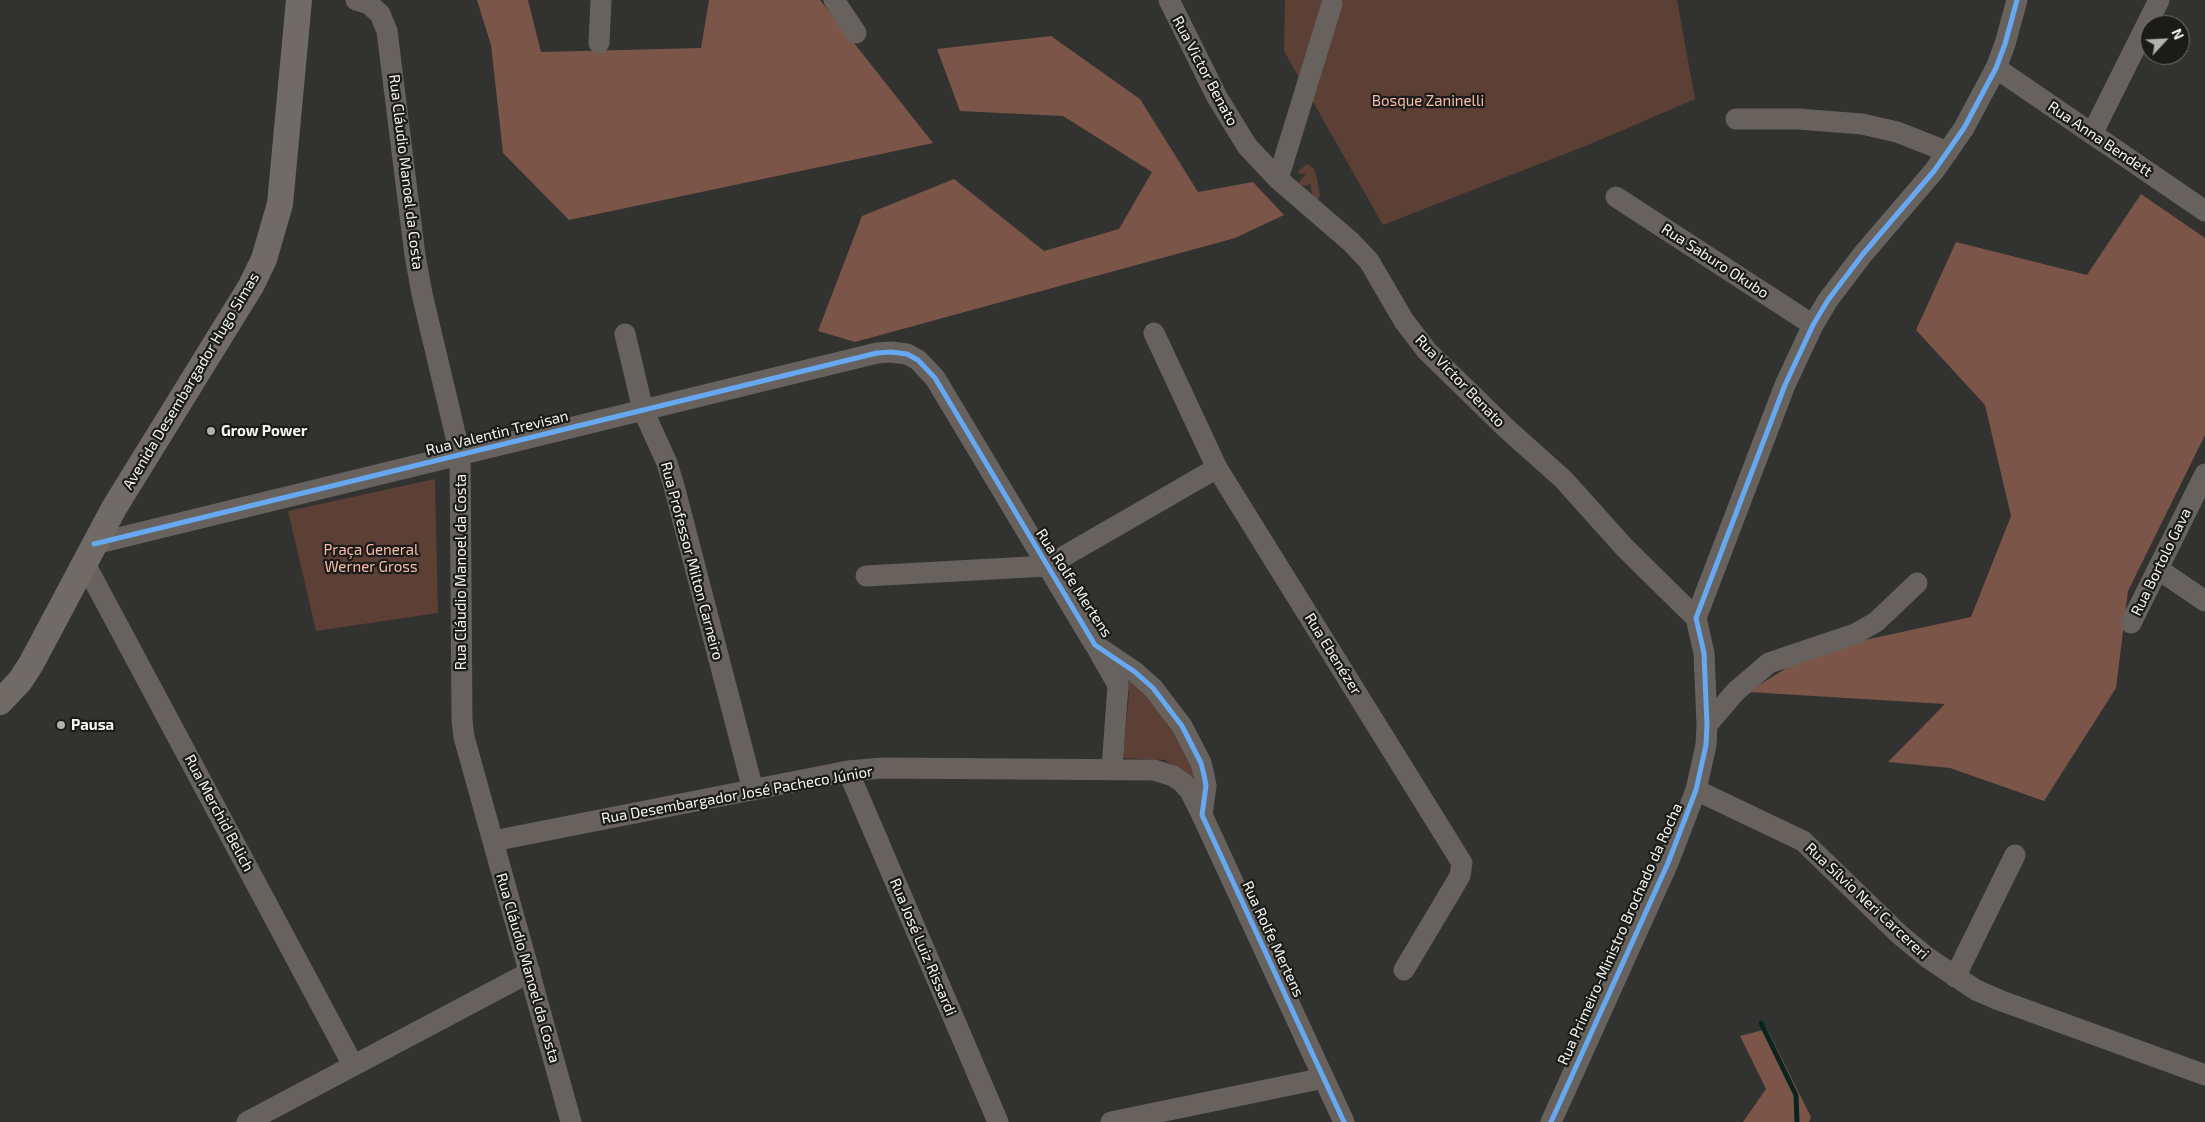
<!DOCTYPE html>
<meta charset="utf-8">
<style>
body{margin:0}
#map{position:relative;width:2205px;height:1122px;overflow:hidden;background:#323230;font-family:"Exo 2",sans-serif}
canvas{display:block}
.north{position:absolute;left:2140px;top:15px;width:50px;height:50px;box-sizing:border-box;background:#1b1b19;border:1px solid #727270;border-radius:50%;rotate:65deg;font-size:14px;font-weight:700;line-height:20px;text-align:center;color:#f5f5f2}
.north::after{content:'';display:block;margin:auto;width:18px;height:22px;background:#b1b1ae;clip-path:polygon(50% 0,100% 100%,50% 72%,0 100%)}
</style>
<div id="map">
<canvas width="2205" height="1122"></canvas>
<div class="north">N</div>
</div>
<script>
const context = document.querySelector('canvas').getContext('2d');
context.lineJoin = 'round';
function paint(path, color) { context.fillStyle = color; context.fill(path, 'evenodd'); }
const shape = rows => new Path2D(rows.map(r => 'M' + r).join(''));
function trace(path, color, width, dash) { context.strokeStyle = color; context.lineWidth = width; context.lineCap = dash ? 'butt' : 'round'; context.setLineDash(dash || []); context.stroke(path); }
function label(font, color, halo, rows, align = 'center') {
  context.font = font + ' "Exo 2",sans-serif'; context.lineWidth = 4.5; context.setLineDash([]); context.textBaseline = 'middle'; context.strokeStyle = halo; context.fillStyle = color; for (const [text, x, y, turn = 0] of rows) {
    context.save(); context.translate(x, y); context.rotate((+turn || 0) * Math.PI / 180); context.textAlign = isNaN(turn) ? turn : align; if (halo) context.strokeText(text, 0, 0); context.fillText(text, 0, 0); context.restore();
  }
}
const green = shape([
 [1285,0,1677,0,1695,99,1593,143,1383,225,1284,51],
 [1307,164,1314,169,1317,179,1320,196,1315,206,1310,184,1305,186,1298,184,1306,173,1300,174,1298,171],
 [435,479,438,613,316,631,288,511],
 [1121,668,1156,700,1195,764,1194,783,1165,760,1123,758,1129,692]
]);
const forest = shape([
 [477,0,528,0,541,52,701,48,709,0,820,0,933,143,569,220,503,153,491,45],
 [1051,36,1140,99,1198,192,1253,182,1284,215,1235,238,855,342,818,331,862,216,954,179,1044,251,1119,229,1152,172,1063,116,960,111,937,49],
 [2141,194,2205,238,2205,435,2128,591,2116,688,2044,801,1950,768,1888,762,1945,704,1748,692,1814,651,1971,617,2011,516,1985,405,1916,330,1956,242,2087,275],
 [1767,1029,1811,1117,1809,1122,1743,1122,1766,1089,1740,1036]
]);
const stream = shape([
 [1761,1023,1796,1095,1797,1122]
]);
const minor = shape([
 [356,0,369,4,380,14,387,31,415,255,422,294,460,454,462,720,464,737,571,1122],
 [834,0,856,33],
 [1169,0,1217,97,1247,146,1278,179,1351,242,1369,261,1404,321,1427,351,1507,429,1563,479,1625,548,1696,618],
 [599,43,601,0],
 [1996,68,2205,211],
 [1736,119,1798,119,1862,124,1897,132,1948,152],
 [2092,134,2159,0],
 [1278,179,1332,4],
 [1616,197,1813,325],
 [1154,333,1217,468,1462,863,1460,876,1404,970],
 [625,334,643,410,667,463,674,486,753,790],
 [94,544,877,353,891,352,907,354,918,360,935,378,1095,645,1135,672,1153,688,1182,726,1201,763,1204,775,1206,786,1202,815,1344,1122],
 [84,562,353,1065],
 [2158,569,2205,601],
 [866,576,1047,566,1217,468],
 [2131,623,2205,474],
 [1098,650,1118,685,1112,769],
 [1707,725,1736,691,1769,663,1855,634,1876,622,1917,583],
 [848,771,998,1122],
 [1696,790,1803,841,1899,934,1928,958,1976,990,1999,1000,2205,1075],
 [493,841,848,771,883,768,1154,770,1173,776,1183,783,1190,791,1202,815],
 [1955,977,2015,855],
 [247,1122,530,972],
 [1111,1122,1324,1078],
 [1551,1122,1668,863,1696,790,1706,745,1707,725,1704,653,1696,618,1785,385,1813,325,1828,300,1863,254,1934,171,1964,128,1996,68,2005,44,2017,0]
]);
const major = shape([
 [0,702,20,681,31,664,114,508,251,286,264,259,280,204,299,0]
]);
const cycleway = shape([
 [94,544,877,353,891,352,907,354,918,360,935,378,1095,645,1135,672,1153,688,1182,726,1201,763,1204,775,1206,786,1202,815,1344,1122],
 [1551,1122,1668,863,1696,790,1706,745,1707,725,1704,653,1696,618,1785,385,1813,325,1828,300,1863,254,1934,171,1964,128,1996,68,2005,44,2017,0]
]);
const markers = [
 [211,431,5,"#b1b1ae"],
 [61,725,5,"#b1b1ae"]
];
const streetNames = [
 ["Rua Victor Benato",1205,71,62],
 ["Rua Anna Bendett",2100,139,34],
 ["Rua Cláudio Manoel da Costa",406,172,83],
 ["Rua Saburo Okubo",1715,261,33],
 ["Avenida Desembargador Hugo Simas",191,381,-59],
 ["Rua Victor Benato",1460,381,46],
 ["Rua Valentin Trevisan",497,433,-14],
 ["Rua Professor Milton Carneiro",692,561,75],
 ["Rua Bortolo Gava",2161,562,-64],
 ["Rua Cláudio Manoel da Costa",461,572,-90],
 ["Rua Rolfe Mertens",1074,583,57],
 ["Rua Ebenézer",1333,654,58],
 ["Rua Desembargador José Pacheco Júnior",737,795,-10],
 ["Rua Merchid Belich",219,813,62],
 ["Rua Sílvio Neri Carcereri",1867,901,43],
 ["Rua Primeiro-Ministro Brochado da Rocha",1620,934,-66],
 ["Rua Rolfe Mertens",1273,939,65],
 ["Rua José Luiz Rissardi",923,947,67],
 ["Rua Cláudio Manoel da Costa",528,968,74]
];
const parkNames = [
 ["Bosque Zaninelli",1428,101],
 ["Praça General",371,550],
 ["Werner Gross",371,567]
];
const poiNames = [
 ["Grow Power",221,431],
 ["Pausa",71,725]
];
paint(green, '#5c3f35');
paint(forest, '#7c5549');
trace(stream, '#0a251f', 5);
trace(minor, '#67625e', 21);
trace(major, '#706b66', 26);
trace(cycleway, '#66a8f1', 5);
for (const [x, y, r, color] of markers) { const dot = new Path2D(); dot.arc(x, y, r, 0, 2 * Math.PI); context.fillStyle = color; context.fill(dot); trace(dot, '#1b1b19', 2); }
label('15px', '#f5f5f2', '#1b1b19', streetNames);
label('15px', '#f7bba8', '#1b1b19', parkNames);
label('bold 15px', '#f5f5f2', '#1b1b19', poiNames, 'left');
</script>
